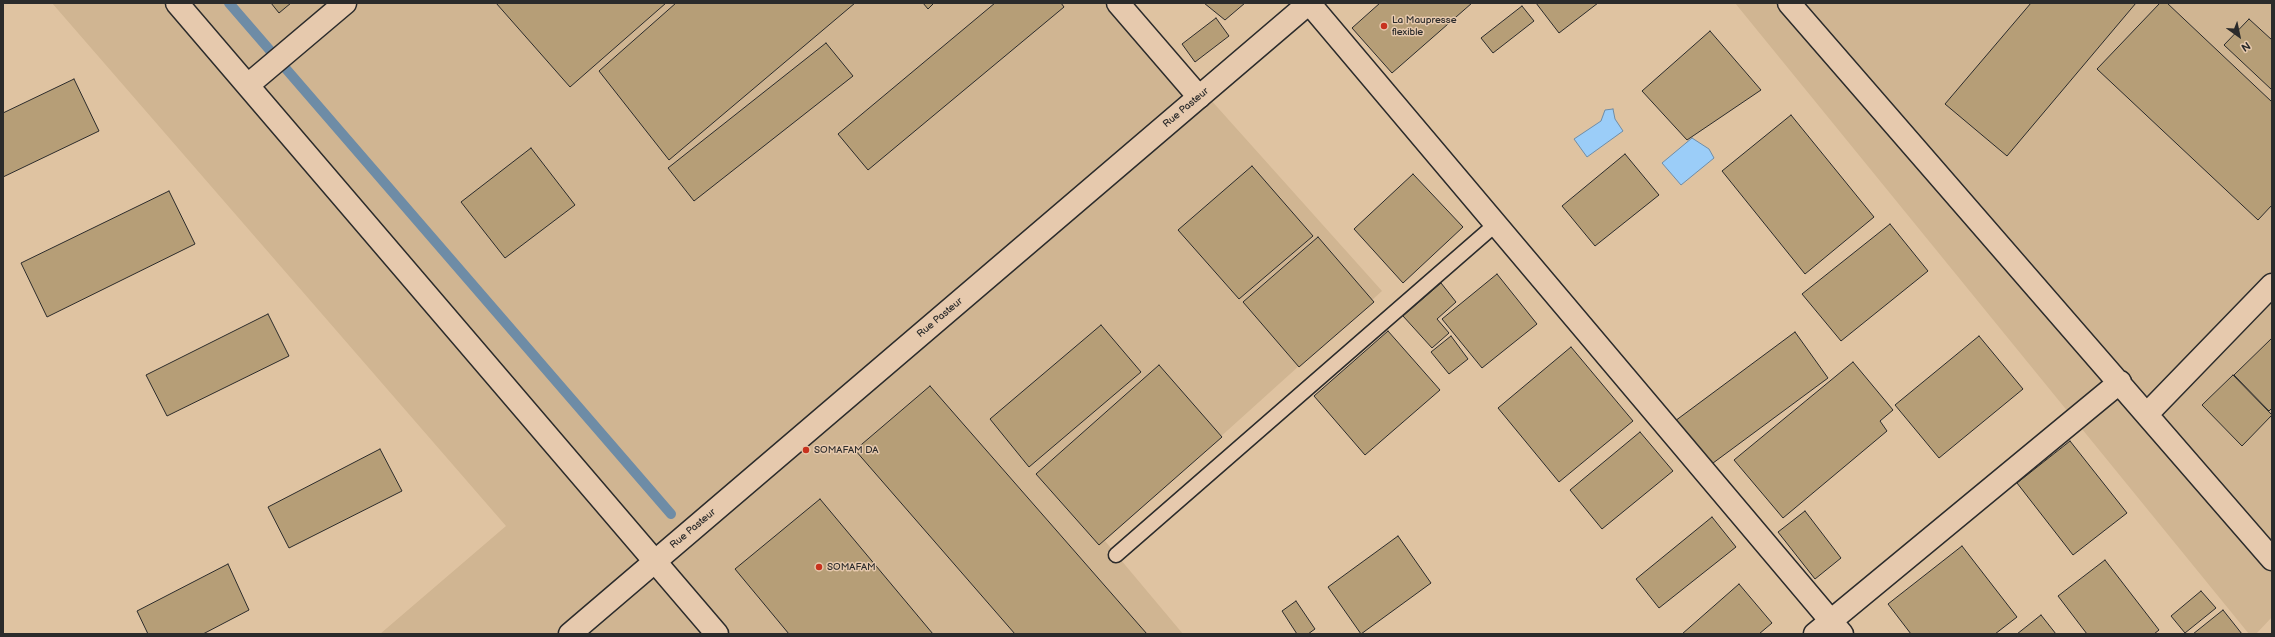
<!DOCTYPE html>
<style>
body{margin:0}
#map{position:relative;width:2275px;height:637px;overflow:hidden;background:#dfc3a1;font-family:"Balsamiq Sans",sans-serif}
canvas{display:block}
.frame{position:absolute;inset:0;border:4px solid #2b2b2b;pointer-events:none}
.north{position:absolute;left:2219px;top:16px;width:40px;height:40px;-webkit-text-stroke:3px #e6c9ad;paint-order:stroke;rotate:147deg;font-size:11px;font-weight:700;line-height:16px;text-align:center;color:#2b2b2b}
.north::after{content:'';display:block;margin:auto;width:14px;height:18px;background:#2b2b2b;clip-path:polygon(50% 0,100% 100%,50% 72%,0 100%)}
</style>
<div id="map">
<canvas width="2275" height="637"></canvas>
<div class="frame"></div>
<div class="north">N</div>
</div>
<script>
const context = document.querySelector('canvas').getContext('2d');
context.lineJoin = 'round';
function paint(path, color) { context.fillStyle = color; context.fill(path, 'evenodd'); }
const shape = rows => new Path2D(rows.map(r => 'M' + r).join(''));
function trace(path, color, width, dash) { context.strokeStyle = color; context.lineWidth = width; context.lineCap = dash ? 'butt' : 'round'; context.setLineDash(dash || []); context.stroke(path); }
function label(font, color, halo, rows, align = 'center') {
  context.font = font + ' "Balsamiq Sans",sans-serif'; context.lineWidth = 3; context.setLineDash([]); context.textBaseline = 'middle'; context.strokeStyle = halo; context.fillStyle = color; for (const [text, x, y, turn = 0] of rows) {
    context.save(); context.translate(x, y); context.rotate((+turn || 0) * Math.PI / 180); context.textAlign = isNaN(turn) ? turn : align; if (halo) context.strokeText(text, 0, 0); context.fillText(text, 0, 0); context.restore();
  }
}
const built = shape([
 [52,3,1124,3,1382,291,1105,541,1183,634,380,634,506,526],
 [1735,3,2272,3,2272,617,2256,634,2249,634]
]);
const water = shape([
 [1613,109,1615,119,1623,131,1587,157,1574,139,1601,121,1605,110,1613,109],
 [1692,138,1709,149,1714,158,1681,185,1662,163,1692,138]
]);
const stream = shape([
 [229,3,671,514]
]);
const building = shape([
 [271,3,291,3,279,13,271,3],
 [496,3,666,3,570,87,496,3],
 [676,3,855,3,669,160,599,71,676,3],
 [923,3,934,3,928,9,923,3],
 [995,3,1061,3,1064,7,868,170,838,134,995,3],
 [1204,3,1245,3,1225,20,1204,3],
 [1380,3,1472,3,1392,73,1352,28,1380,3],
 [1536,3,1598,3,1559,33,1536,3],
 [2031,3,2136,3,2007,156,1945,104,2031,3],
 [2160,3,2167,3,2272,102,2272,205,2258,220,2097,69,2160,3],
 [1522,6,1534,21,1493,53,1481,38,1522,6],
 [1216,18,1229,36,1195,62,1182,44,1216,18],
 [2249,19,2272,40,2272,90,2224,45,2249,19],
 [1710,31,1761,90,1687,140,1642,91,1710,31],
 [826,43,853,76,694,201,668,168,826,43],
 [74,79,99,131,3,177,3,113,74,79],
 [1791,115,1874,217,1805,274,1722,171,1791,115],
 [531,148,575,205,505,258,461,202,531,148],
 [1625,154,1659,195,1595,246,1562,206,1625,154],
 [1252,166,1313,236,1239,299,1178,230,1252,166],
 [1413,174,1463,227,1403,283,1354,229,1413,174],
 [169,191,195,244,47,317,21,263,169,191],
 [1890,224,1928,271,1841,341,1802,294,1890,224],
 [1318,237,1374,302,1299,367,1243,302,1318,237],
 [1497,274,1537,324,1482,368,1442,319,1497,274],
 [1441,283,1456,302,1437,319,1449,333,1432,348,1403,316,1441,283],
 [268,314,289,356,167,416,146,375,268,314],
 [1101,325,1141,372,1029,467,990,419,1101,325],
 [1388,331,1440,390,1365,455,1314,396,1388,331],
 [1795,332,1828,378,1709,466,1675,421,1795,332],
 [1451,336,1468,359,1449,374,1431,352,1451,336],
 [1979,336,2023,389,1939,458,1895,405,1979,336],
 [2272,338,2272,408,2269,411,2234,375,2272,338],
 [1571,347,1633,421,1559,482,1498,408,1571,347],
 [1853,362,1893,410,1880,421,1887,431,1783,518,1734,460,1853,362],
 [1159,365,1222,437,1099,545,1036,474,1159,365],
 [2233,375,2272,415,2242,446,2202,405,2233,375],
 [930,386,1147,634,1015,634,855,450,930,386],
 [1640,432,1673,471,1602,529,1570,490,1640,432],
 [2070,441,2127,513,2073,555,2017,483,2070,441],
 [380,449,402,491,289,548,268,507,380,449],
 [820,499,933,634,789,634,735,569,820,499],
 [1805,511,1841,558,1815,579,1778,532,1805,511],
 [1712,517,1736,547,1659,608,1636,579,1712,517],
 [1398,536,1431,583,1361,634,1328,587,1398,536],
 [1962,546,2017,617,1995,634,1911,634,1888,604,1962,546],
 [2105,560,2159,630,2154,634,2087,634,2058,596,2105,560],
 [228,564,249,610,203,634,148,634,137,611,228,564],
 [1739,584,1772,623,1759,634,1682,634,1739,584],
 [2201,591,2216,608,2185,633,2171,616,2201,591],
 [1296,601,1315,629,1308,634,1297,634,1282,611,1296,601],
 [2223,610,2242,634,2193,634,2223,610],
 [2041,615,2056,634,2017,634,2041,615]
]);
const service = shape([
 [1116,555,1496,224]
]);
const minor = shape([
 [177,3,717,634],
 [1118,3,1199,97],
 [1309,3,1842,634],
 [1789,3,2272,559],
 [248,85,345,3],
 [2147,414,2272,285],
 [1815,634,2120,382]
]);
const secondary = shape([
 [570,634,1309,3]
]);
const markers = [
 [1384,26,4,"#c8321e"],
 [806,450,4,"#c8321e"],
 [819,567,4,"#c8321e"]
];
const poiNames = [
 ["La Maupresse",1392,20],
 ["flexible",1392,32],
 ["SOMAFAM DA",814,450],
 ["SOMAFAM",827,567]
];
const streetNames = [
 ["Rue Pasteur",1186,108,-40],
 ["Rue Pasteur",940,318,-40],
 ["Rue Pasteur",693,529,-40]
];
paint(built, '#d0b592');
paint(water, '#9bcdf8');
trace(water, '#6e8ca6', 1);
trace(stream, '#6e8ca6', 10);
paint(building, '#b69e77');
trace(building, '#2b2b2b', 1);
trace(service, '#2b2b2b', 17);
trace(minor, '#2b2b2b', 25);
trace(secondary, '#2b2b2b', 25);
trace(service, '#e6c9ad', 14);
trace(minor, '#e6c9ad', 22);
trace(secondary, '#e6c9ad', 22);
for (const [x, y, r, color] of markers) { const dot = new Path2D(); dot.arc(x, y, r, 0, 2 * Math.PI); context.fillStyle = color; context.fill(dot); trace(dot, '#e6c9ad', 1.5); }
label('10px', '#2b2b2b', '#e6c9ad', poiNames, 'left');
label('10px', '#2b2b2b', '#e6c9ad', streetNames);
</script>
